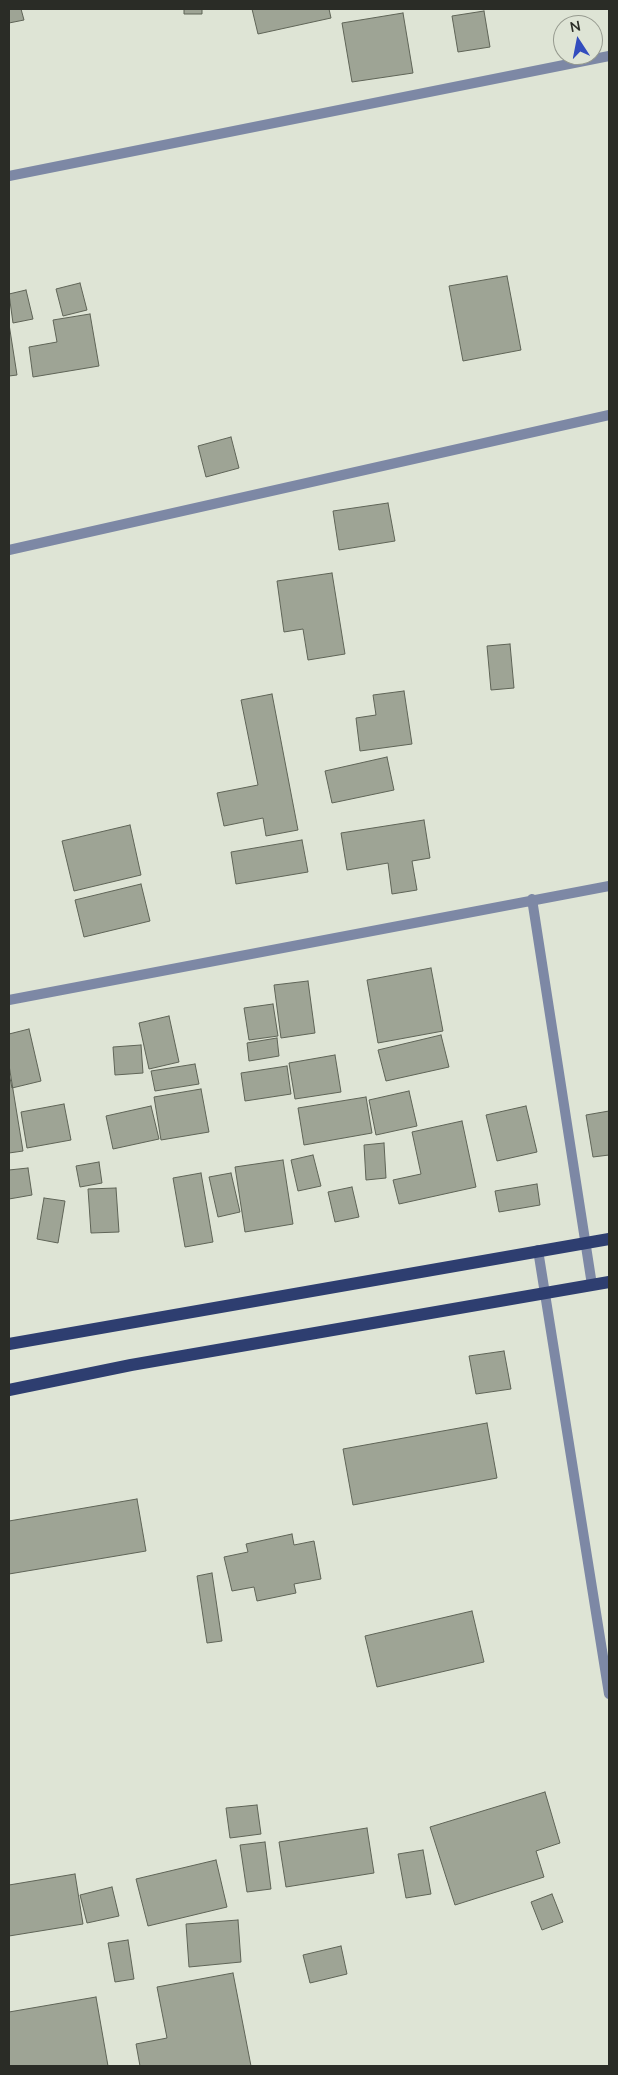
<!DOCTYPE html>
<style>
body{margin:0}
#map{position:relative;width:618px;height:2075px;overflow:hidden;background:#dee4d5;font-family:Mulish,sans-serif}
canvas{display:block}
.frame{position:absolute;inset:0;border:10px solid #2a2c26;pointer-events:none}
.north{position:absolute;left:553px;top:15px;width:50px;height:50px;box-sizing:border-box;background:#dee4d5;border:1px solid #969a8f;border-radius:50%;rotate:349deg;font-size:14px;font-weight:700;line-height:20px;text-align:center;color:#2a2c26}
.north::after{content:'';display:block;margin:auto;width:18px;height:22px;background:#334dbe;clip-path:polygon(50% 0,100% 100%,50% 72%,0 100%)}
</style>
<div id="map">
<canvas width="618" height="2075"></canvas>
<div class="frame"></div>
<div class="north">N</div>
</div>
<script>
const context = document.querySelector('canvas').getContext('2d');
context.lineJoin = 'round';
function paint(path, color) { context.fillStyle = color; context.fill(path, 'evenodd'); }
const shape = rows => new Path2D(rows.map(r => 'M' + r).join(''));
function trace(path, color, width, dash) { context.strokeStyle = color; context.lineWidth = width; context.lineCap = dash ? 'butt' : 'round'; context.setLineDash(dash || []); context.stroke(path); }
const building = shape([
 [9,9,21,9,24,20,9,23,9,9],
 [184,9,202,9,202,14,184,14,184,9],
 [252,9,329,9,331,18,258,34,252,9],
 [484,11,490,47,458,52,452,16,484,11],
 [403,13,413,73,352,82,342,23,403,13],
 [507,276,521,350,463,361,449,286,507,276],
 [80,283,87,310,63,316,56,289,80,283],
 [26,290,33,319,13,323,9,294,26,290],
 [90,314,99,366,33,377,29,347,57,342,53,320,90,314],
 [9,324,17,375,9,376,9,324],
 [231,437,239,468,206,477,198,446,231,437],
 [388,503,395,541,339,550,333,511,388,503],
 [332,573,345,654,308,660,303,629,284,632,277,581,332,573],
 [510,644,514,688,491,690,487,646,510,644],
 [404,691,412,744,360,751,356,718,376,715,373,695,404,691],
 [272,694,298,830,266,836,263,818,224,826,217,793,258,785,241,700,272,694],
 [387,757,394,790,332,803,325,771,387,757],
 [424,820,430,858,412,861,417,890,392,894,388,863,347,870,341,833,424,820],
 [130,825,141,875,74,891,62,841,130,825],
 [302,840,308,872,236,884,231,852,302,840],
 [141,884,150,921,84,937,75,900,141,884],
 [431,968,443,1031,378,1043,367,980,431,968],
 [308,981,315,1033,281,1038,274,985,308,981],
 [273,1004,278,1036,249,1040,244,1008,273,1004],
 [169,1016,179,1062,149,1069,139,1023,169,1016],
 [29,1029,41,1081,12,1088,9,1073,9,1034,29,1029],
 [441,1035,449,1067,386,1081,378,1050,441,1035],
 [277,1038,279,1056,249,1061,247,1043,277,1038],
 [141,1045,143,1073,115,1075,113,1047,141,1045],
 [335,1055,341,1092,295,1099,289,1063,335,1055],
 [195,1064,199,1084,155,1091,151,1071,195,1064],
 [9,1065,23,1151,9,1153,9,1065],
 [287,1066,291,1094,245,1101,241,1073,287,1066],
 [201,1089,209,1132,161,1140,154,1097,201,1089],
 [409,1091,417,1126,376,1135,369,1100,409,1091],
 [366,1097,372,1133,304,1145,298,1108,366,1097],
 [64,1104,71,1140,27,1148,21,1112,64,1104],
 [151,1106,159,1139,113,1149,106,1116,151,1106],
 [526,1106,537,1152,497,1161,486,1115,526,1106],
 [609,1111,609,1155,593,1157,586,1115,609,1111],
 [462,1121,476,1187,399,1204,393,1180,421,1174,412,1132,462,1121],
 [384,1143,386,1178,366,1180,364,1145,384,1143],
 [313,1155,321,1186,298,1191,291,1160,313,1155],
 [283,1160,293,1224,245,1232,235,1167,283,1160],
 [99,1162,102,1183,80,1187,76,1166,99,1162],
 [28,1168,32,1195,9,1199,9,1170,28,1168],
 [201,1173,213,1242,185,1247,173,1178,201,1173],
 [231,1173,240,1212,218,1217,209,1177,231,1173],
 [537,1184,540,1205,499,1212,495,1191,537,1184],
 [352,1187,359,1217,335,1222,328,1192,352,1187],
 [116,1188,119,1232,91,1233,88,1189,116,1188],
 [44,1198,65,1201,58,1243,37,1239,44,1198],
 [504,1351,511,1389,476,1394,469,1356,504,1351],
 [487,1423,497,1478,353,1505,343,1449,487,1423],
 [137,1499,146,1551,9,1574,9,1521,137,1499],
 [292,1534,294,1545,314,1541,321,1579,294,1584,296,1593,257,1601,254,1587,232,1591,224,1557,248,1552,246,1544,292,1534],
 [212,1573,222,1641,207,1643,197,1576,212,1573],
 [472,1611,484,1662,377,1687,365,1636,472,1611],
 [545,1792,560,1843,536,1851,544,1877,455,1905,430,1827,545,1792],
 [257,1805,261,1834,230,1838,226,1808,257,1805],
 [367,1828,374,1873,286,1887,279,1842,367,1828],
 [265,1842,271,1889,247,1892,240,1845,265,1842],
 [423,1850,431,1894,406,1898,398,1854,423,1850],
 [216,1860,227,1907,148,1926,136,1879,216,1860],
 [75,1874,83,1924,9,1936,9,1885,75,1874],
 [112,1887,119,1916,87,1923,80,1895,112,1887],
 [552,1894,563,1922,542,1930,531,1902,552,1894],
 [238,1920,241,1962,189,1967,186,1924,238,1920],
 [128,1940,134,1979,115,1982,108,1943,128,1940],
 [341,1946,347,1974,310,1983,303,1955,341,1946],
 [233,1973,251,2066,140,2066,136,2044,167,2038,157,1987,233,1973],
 [96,1997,108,2066,9,2066,9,2012,96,1997]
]);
const minor = shape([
 [9,176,609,56],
 [9,550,609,415],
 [532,899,592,1285],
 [9,1000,609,886],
 [538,1250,609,1694]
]);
const primary = shape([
 [9,1344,609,1239],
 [9,1390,131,1365,609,1282]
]);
paint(building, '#9ea495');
trace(building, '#5f6457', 1);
trace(minor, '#7d88a5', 10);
trace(primary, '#2e3e70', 12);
</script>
